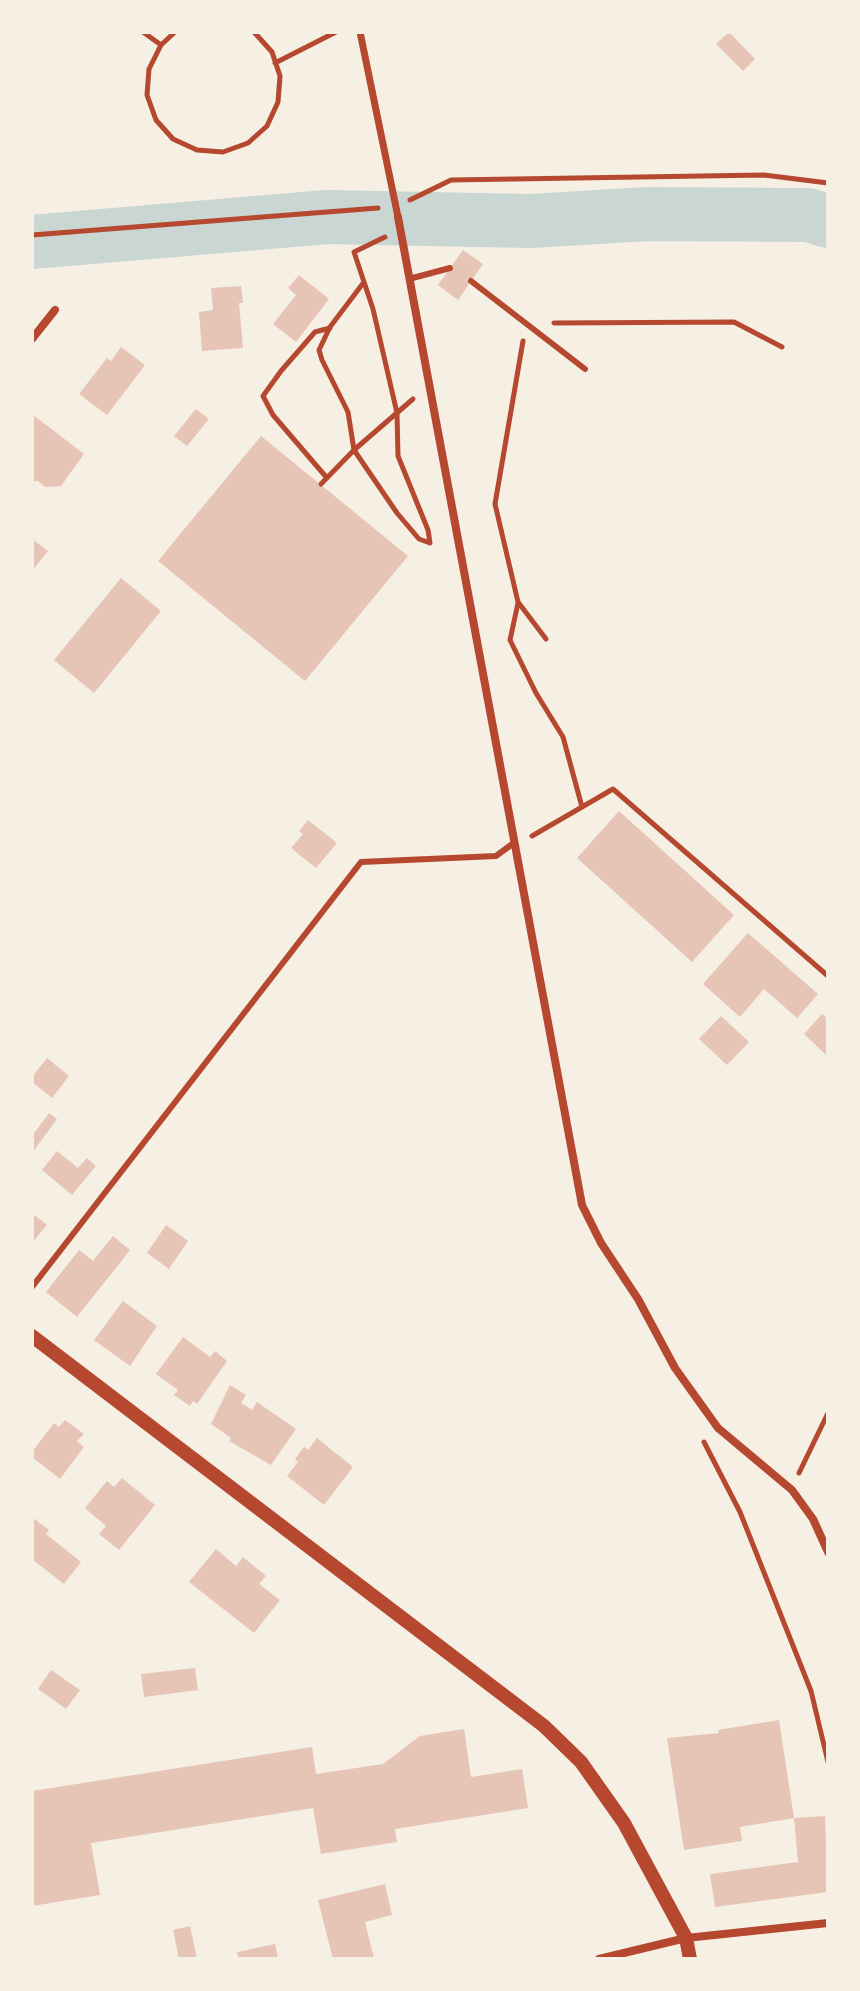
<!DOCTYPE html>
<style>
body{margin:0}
#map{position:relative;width:860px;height:1991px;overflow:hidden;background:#f6efe4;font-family:"Work Sans",sans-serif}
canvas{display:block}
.frame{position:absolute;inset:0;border:34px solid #f6efe4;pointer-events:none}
</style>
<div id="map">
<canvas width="860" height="1991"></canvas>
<div class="frame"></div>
</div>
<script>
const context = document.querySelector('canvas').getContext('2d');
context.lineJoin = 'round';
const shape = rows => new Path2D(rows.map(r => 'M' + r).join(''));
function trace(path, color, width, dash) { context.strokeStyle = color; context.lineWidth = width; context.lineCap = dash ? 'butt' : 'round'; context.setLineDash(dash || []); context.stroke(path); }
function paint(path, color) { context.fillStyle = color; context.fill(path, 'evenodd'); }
const river = shape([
 [32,242,327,217,530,221,649,214,808,215,828,221]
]);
const building = shape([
 [729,32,755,59,743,71,716,44],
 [463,250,483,264,458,300,438,285],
 [299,275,329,299,296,342,273,324,296,295,288,288],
 [241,286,243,303,239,303,243,348,202,351,199,312,213,310,211,288],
 [121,347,145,365,107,415,79,394,107,358,111,361],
 [196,409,209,419,187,446,174,436],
 [32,414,84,454,61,486,45,487,38,481,32,482],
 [261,436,408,556,305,681,158,561],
 [32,539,48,551,32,571],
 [121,578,161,611,94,693,54,660],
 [619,811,734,915,692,962,577,858],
 [308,820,337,843,316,868,291,848,303,834,299,831],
 [748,933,818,994,797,1018,764,989,740,1017,703,984],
 [822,1014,828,1019,828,1057,804,1034],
 [721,1016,749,1042,727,1065,699,1039],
 [47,1058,69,1076,52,1098,32,1082,32,1077],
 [49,1113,57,1119,32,1153,32,1136],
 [57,1151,78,1168,87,1158,96,1166,72,1195,42,1170],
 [32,1213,47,1225,32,1243],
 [166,1225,188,1241,169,1269,147,1253],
 [113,1236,130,1250,77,1317,46,1292,79,1250,93,1261],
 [123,1301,157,1326,130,1366,94,1340],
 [183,1337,210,1357,215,1351,227,1361,197,1404,193,1401,190,1406,174,1395,178,1390,156,1374],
 [230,1385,246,1395,241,1403,252,1410,257,1402,296,1429,271,1465,229,1441,231,1438,211,1424],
 [65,1420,84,1434,77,1441,84,1447,60,1479,32,1457,32,1452,54,1423,59,1427],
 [317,1438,353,1467,324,1505,287,1476,298,1462,295,1459,304,1447,308,1450],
 [122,1478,155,1505,119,1550,99,1534,106,1526,85,1508,107,1481,114,1487],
 [32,1517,49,1530,46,1534,81,1562,64,1584,32,1559],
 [216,1549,236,1566,243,1557,266,1576,259,1584,280,1600,254,1633,189,1582],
 [195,1668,198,1690,144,1697,141,1674],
 [51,1670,80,1690,66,1709,38,1689],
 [779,1720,794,1818,740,1827,742,1841,684,1850,667,1738,719,1733,718,1730],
 [464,1729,471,1777,522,1769,528,1808,395,1829,397,1842,321,1854,313,1808,91,1843,100,1895,32,1906,32,1791,312,1747,316,1774,383,1764,420,1736],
 [825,1816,828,1892,715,1907,710,1874,798,1862,794,1818],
 [385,1884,392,1915,365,1922,374,1958,333,1959,318,1900],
 [190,1926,197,1959,179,1959,173,1930],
 [275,1944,278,1959,239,1959,237,1952]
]);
const path = shape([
 [143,32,161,45],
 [175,32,161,45,149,69,147,95,156,120,173,139,197,150,223,152,248,143,267,126,278,102,280,76,272,52,254,32],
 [275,63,336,32],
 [410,200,451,180,764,175,828,183],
 [32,235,378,208],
 [364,282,330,327,319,350,322,360,348,412,354,450,397,513,419,539,430,543,428,530,398,456,397,413,373,309,354,252,385,237],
 [554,323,734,322,782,347],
 [523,341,495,504,518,602,546,639],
 [327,478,273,415,263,396,281,371,315,332,330,328],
 [321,484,354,450,413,399],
 [518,603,510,640,536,693,563,737,582,807],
 [532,836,613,789,828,976],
 [704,1442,740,1512,811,1691,828,1762],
 [799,1473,828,1413]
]);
const service = shape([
 [409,279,450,268],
 [471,281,585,369],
 [32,1287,361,862,496,856,515,842]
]);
const pedestrian = shape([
 [360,32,398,217]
]);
const minor = shape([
 [398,217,582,1205,601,1243,638,1299,675,1368,718,1428,792,1490,813,1519,828,1552],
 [32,339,55,310],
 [599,1959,686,1938,828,1923]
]);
const tertiary = shape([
 [32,1336,544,1726,581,1762,624,1823,686,1938,690,1959]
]);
trace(river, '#c9d6d2', 54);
paint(building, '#e6c5b7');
trace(path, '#b5482f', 5);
trace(service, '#b5482f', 6);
trace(pedestrian, '#b5482f', 7);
trace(minor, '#b5482f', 8);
trace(tertiary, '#b5482f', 14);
</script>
